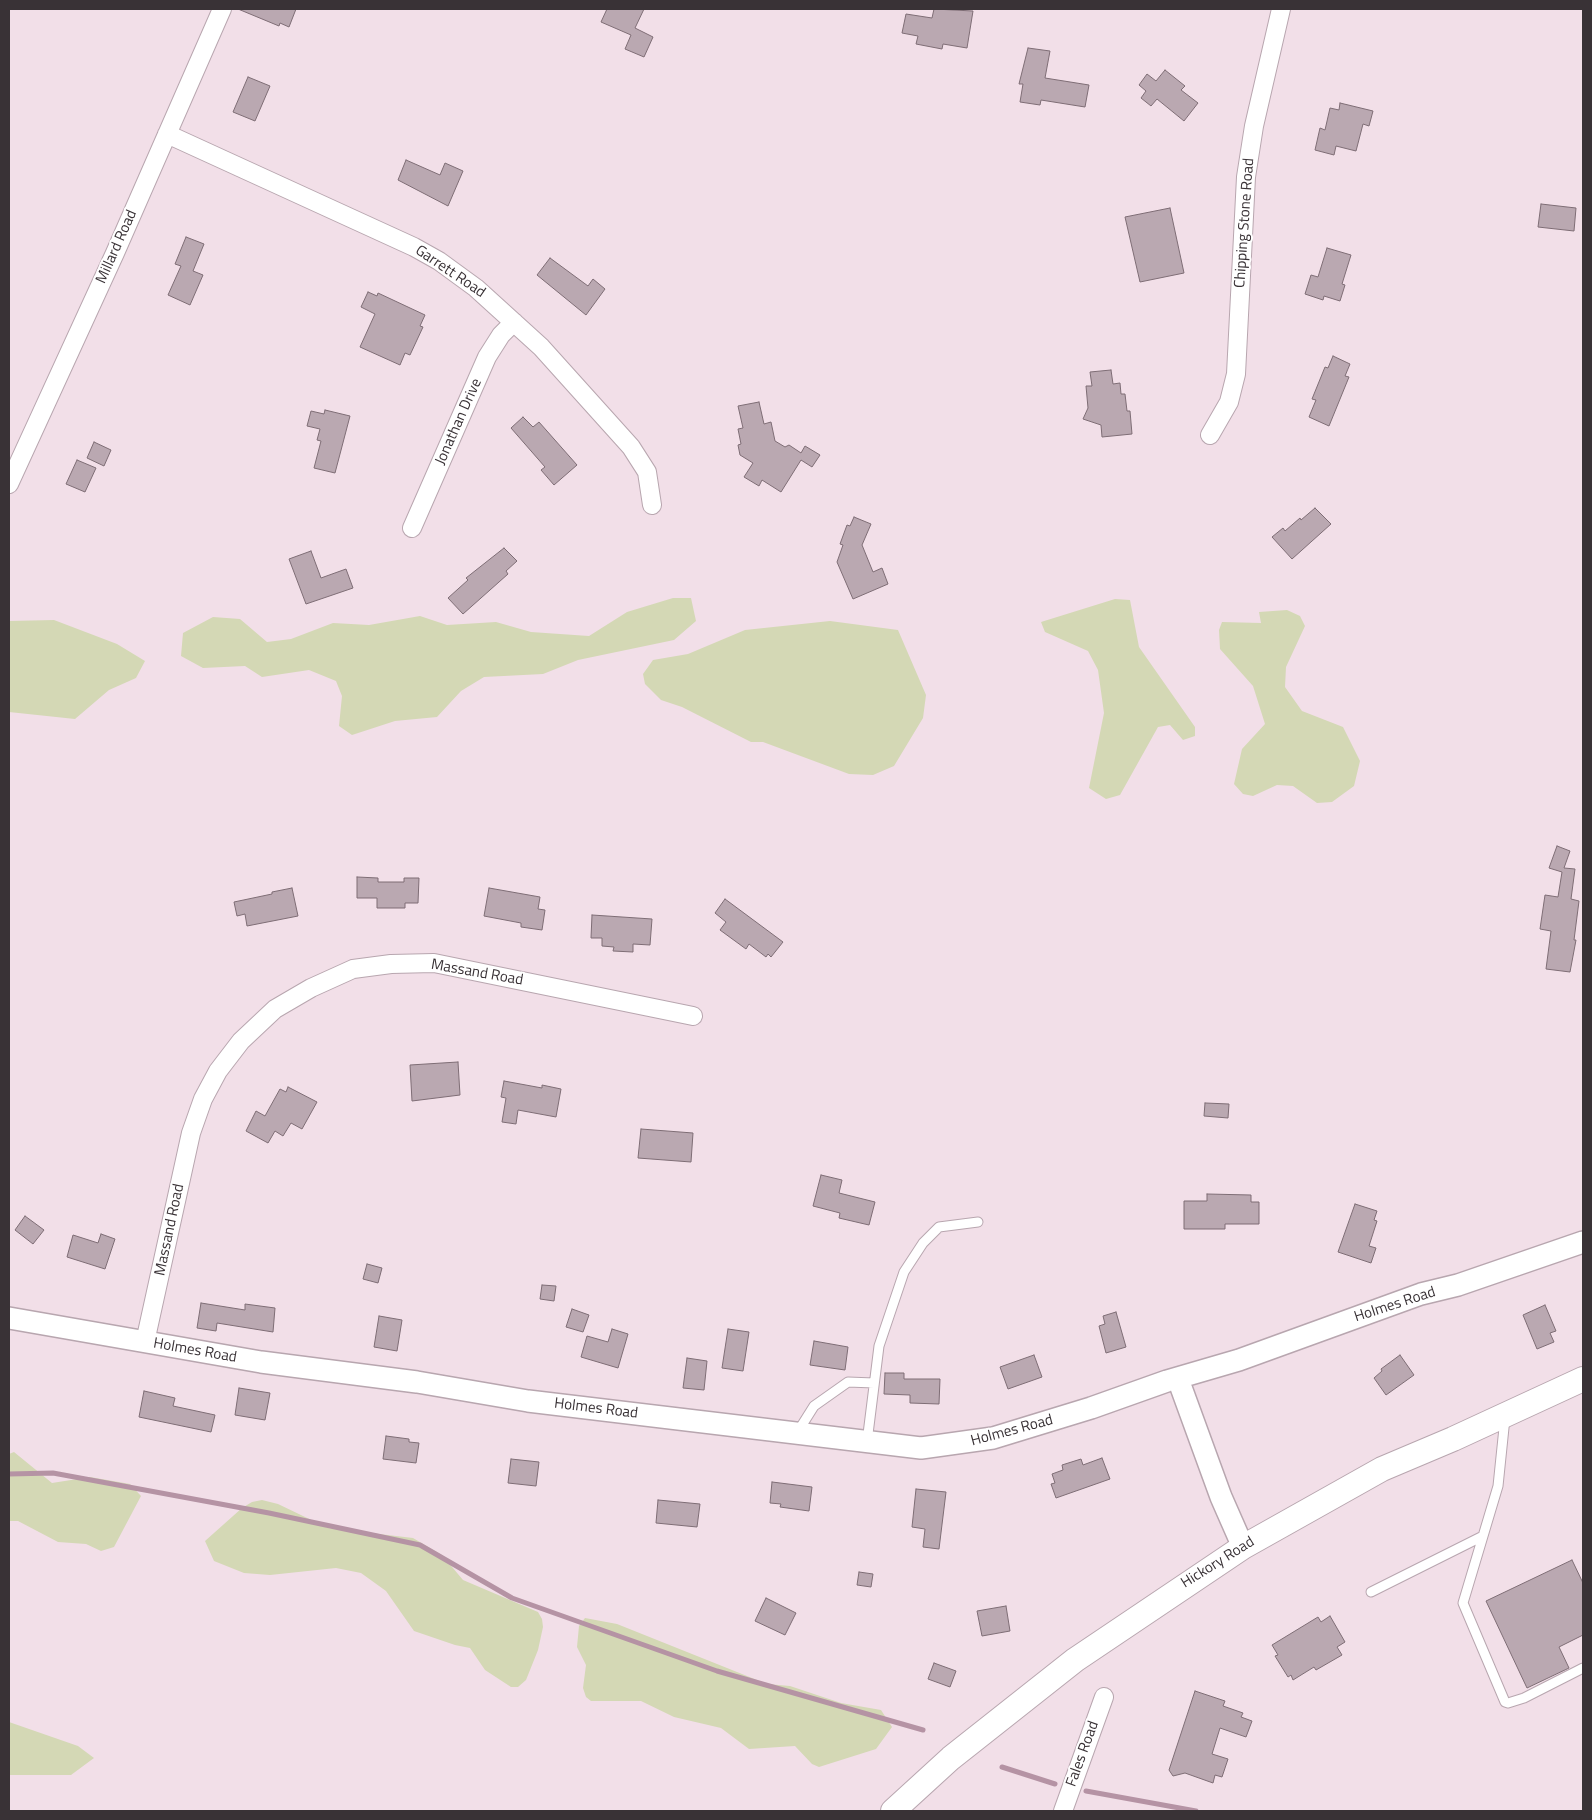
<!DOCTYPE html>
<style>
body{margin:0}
#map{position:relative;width:1592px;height:1820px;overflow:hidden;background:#f2dfe8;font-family:"Titillium Web",sans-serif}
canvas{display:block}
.frame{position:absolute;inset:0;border:10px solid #393236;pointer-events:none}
</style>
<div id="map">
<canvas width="1592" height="1820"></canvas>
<div class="frame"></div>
</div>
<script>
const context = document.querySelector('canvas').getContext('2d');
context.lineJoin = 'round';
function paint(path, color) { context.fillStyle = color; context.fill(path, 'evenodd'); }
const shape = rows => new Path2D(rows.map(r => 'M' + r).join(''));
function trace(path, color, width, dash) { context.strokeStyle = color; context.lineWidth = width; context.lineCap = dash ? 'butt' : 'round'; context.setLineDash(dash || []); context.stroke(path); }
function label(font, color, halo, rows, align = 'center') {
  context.font = font + ' "Titillium Web",sans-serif'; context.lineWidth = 4; context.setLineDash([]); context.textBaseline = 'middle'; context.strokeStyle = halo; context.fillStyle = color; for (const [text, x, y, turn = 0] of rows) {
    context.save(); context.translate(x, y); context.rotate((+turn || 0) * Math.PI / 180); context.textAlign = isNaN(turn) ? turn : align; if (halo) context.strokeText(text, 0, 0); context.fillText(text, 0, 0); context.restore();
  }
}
const green = shape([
 [673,598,691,598,696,621,674,640,578,660,543,674,484,677,461,691,437,717,395,721,352,735,339,726,342,696,336,681,309,670,262,677,245,666,203,668,181,656,183,633,213,617,240,619,267,642,291,639,333,623,369,625,420,616,447,625,496,622,531,632,589,636,627,612],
 [1115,599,1130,600,1139,647,1195,727,1195,736,1183,740,1170,725,1158,727,1120,795,1106,799,1089,788,1104,713,1098,670,1088,651,1045,632,1041,622],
 [1287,610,1300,616,1305,626,1286,667,1285,687,1302,711,1343,727,1360,761,1354,786,1332,802,1317,803,1293,786,1277,785,1253,796,1243,794,1234,784,1242,749,1265,724,1253,686,1220,649,1219,630,1222,622,1261,623,1259,612],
 [54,620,117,644,145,661,136,678,109,690,75,719,9,712,9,621],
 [830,621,898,630,926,695,923,718,894,766,873,775,849,774,763,742,751,742,682,707,661,700,645,684,643,674,653,660,688,654,745,630],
 [14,1452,52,1483,90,1477,130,1484,141,1496,114,1547,101,1551,86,1544,58,1542,18,1521,9,1521,9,1454],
 [262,1500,278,1504,328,1528,413,1538,442,1555,463,1580,538,1612,542,1619,543,1627,538,1650,526,1680,518,1687,511,1687,485,1670,470,1648,455,1645,414,1631,386,1591,361,1573,336,1568,270,1575,244,1573,214,1561,205,1541,242,1508,252,1502],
 [585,1618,617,1624,767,1684,790,1686,841,1703,881,1710,892,1727,876,1749,819,1767,812,1764,795,1746,749,1749,721,1728,674,1717,641,1701,591,1701,586,1697,583,1688,586,1665,577,1647,579,1626],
 [9,1722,78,1746,94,1758,71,1775,9,1775]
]);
const stream = shape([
 [9,1474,53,1473,269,1513,420,1545,512,1598,717,1671,923,1730],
 [1002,1767,1055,1784],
 [1086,1791,1196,1811]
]);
const building = shape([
 [238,9,296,9,289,27,280,23,279,26,238,9],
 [607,9,644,9,635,28,653,37,644,57,625,49,631,35,601,22,607,9],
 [934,9,973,11,967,48,943,44,942,49,916,44,918,36,902,33,906,14,932,18,934,9],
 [1028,48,1050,51,1045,78,1089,85,1085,107,1041,100,1040,105,1020,102,1023,84,1019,84,1028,48],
 [1165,70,1185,86,1181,90,1198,103,1184,121,1157,99,1151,106,1141,98,1146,91,1139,85,1147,74,1156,81,1165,70],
 [248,77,270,86,255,121,233,112,248,77],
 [1340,103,1373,111,1369,126,1363,124,1356,151,1336,146,1334,155,1315,150,1320,128,1325,130,1330,108,1339,110,1340,103],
 [406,160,440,175,445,163,463,171,448,206,398,180,406,160],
 [1541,204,1576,208,1574,231,1538,227,1541,204],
 [1170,208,1184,273,1140,282,1125,217,1170,208],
 [186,237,204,244,193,271,203,275,190,305,168,295,181,266,175,264,186,237],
 [1327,248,1351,255,1342,284,1345,285,1340,301,1324,296,1323,300,1305,294,1311,275,1318,277,1327,248],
 [550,258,588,286,593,279,605,289,586,315,537,275,550,258],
 [368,292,377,296,378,293,425,315,420,326,423,327,410,355,405,353,400,365,360,347,375,314,361,307,368,292],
 [1333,356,1350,364,1345,376,1349,377,1329,426,1309,417,1316,400,1312,399,1325,367,1328,368,1333,356],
 [1111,370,1113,384,1120,383,1121,394,1125,394,1127,411,1130,411,1132,434,1102,437,1101,425,1083,419,1088,408,1086,386,1092,386,1090,372,1111,370],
 [759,402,764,424,771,422,775,441,785,447,789,445,801,453,805,446,820,455,812,467,801,460,781,492,762,480,759,486,744,477,753,463,740,455,738,445,741,444,738,429,743,428,738,406,759,402],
 [325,410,350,416,335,473,314,468,321,441,317,440,320,429,307,426,311,411,324,414,325,410],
 [523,417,533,427,539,422,577,465,554,485,541,470,545,467,511,428,523,417],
 [94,442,111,450,104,466,87,458,94,442],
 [77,460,96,468,85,492,66,484,77,460],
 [1315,508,1331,524,1292,559,1272,537,1283,528,1285,531,1300,518,1301,520,1315,508],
 [854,517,871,524,862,545,873,572,882,568,888,584,853,599,837,562,843,545,840,544,847,525,850,526,854,517],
 [504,548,517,561,506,571,508,574,463,614,448,598,468,580,466,578,504,548],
 [311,551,321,578,346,569,353,588,306,604,289,559,311,551],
 [1557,846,1570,851,1564,868,1575,869,1571,899,1579,901,1574,940,1576,940,1570,972,1546,969,1551,931,1540,929,1545,895,1558,897,1562,872,1549,868,1557,846],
 [357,877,378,878,378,882,404,882,404,878,419,878,418,903,405,903,405,908,377,908,377,898,357,898,357,877],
 [292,888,298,916,247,926,245,914,237,916,234,902,272,894,272,892,292,888],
 [489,888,540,897,538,909,545,910,542,930,521,927,521,923,484,916,489,888],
 [725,899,783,942,771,957,768,954,766,957,749,944,746,949,720,930,726,922,715,913,725,899],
 [592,915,652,919,650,945,633,944,633,952,613,951,614,947,602,946,602,938,591,938,592,915],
 [458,1062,460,1095,412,1101,410,1065,458,1062],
 [504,1081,542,1088,542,1085,561,1089,556,1117,518,1110,516,1124,502,1122,506,1098,501,1097,504,1081],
 [288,1087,317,1102,302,1129,291,1123,283,1136,275,1131,268,1143,246,1131,256,1111,265,1116,280,1089,286,1092,288,1087],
 [1205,1103,1229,1104,1228,1118,1204,1116,1205,1103],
 [641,1129,693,1133,691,1162,638,1158,641,1129],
 [821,1175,842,1180,839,1193,875,1202,869,1225,839,1218,840,1213,813,1206,821,1175],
 [1207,1194,1251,1195,1251,1202,1259,1202,1259,1224,1225,1224,1225,1229,1184,1229,1184,1201,1207,1201,1207,1194],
 [1355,1204,1377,1211,1374,1220,1377,1221,1369,1246,1376,1248,1371,1263,1338,1252,1355,1204],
 [25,1216,44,1230,33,1244,15,1230,25,1216],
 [101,1234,115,1239,105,1269,67,1257,73,1235,98,1243,101,1234],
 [367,1264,382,1268,378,1283,363,1279,367,1264],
 [542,1285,556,1286,554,1301,540,1299,542,1285],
 [201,1303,245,1310,245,1304,275,1308,273,1332,217,1323,216,1331,197,1328,201,1303],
 [1545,1305,1556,1331,1550,1333,1554,1342,1537,1349,1523,1315,1545,1305],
 [572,1309,589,1315,583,1332,566,1327,572,1309],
 [1116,1312,1126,1347,1106,1353,1099,1326,1105,1324,1103,1316,1116,1312],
 [379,1316,402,1320,397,1351,374,1347,379,1316],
 [612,1329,628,1334,618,1368,581,1357,587,1336,608,1342,612,1329],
 [728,1329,749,1332,743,1371,722,1368,728,1329],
 [814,1341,848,1347,845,1370,810,1365,814,1341],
 [1034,1355,1042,1377,1008,1389,1000,1367,1034,1355],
 [1400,1355,1414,1375,1386,1395,1374,1378,1382,1371,1381,1369,1400,1355],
 [687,1358,707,1361,704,1390,683,1388,687,1358],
 [885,1373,904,1373,904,1379,940,1379,939,1404,910,1403,910,1395,884,1394,885,1373],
 [239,1388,270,1393,265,1420,235,1415,239,1388],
 [144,1391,175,1398,173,1406,215,1415,211,1432,139,1417,144,1391],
 [386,1436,409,1439,409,1442,419,1443,416,1463,383,1459,386,1436],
 [1102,1458,1110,1479,1056,1498,1051,1484,1055,1483,1052,1474,1063,1470,1062,1465,1081,1459,1083,1465,1102,1458],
 [511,1459,539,1462,536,1486,508,1483,511,1459],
 [772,1482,812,1487,809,1511,780,1507,781,1504,770,1503,772,1482],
 [916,1489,946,1492,939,1549,923,1547,925,1529,912,1527,916,1489],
 [658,1500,700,1504,697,1527,656,1523,658,1500],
 [1572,1560,1583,1583,1583,1635,1559,1647,1569,1668,1527,1688,1486,1601,1572,1560],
 [859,1572,873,1574,871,1587,857,1585,859,1572],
 [766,1598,796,1613,785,1635,755,1621,766,1598],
 [1006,1606,1010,1631,982,1636,977,1611,1006,1606],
 [1330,1616,1345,1642,1337,1647,1342,1655,1316,1670,1314,1667,1293,1680,1291,1675,1288,1677,1275,1656,1278,1655,1272,1645,1318,1617,1321,1622,1330,1616],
 [934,1663,956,1671,950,1687,928,1679,934,1663],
 [1195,1691,1225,1701,1223,1706,1243,1713,1241,1717,1252,1721,1246,1737,1220,1728,1212,1754,1228,1759,1222,1777,1215,1775,1213,1783,1185,1773,1173,1776,1169,1770,1195,1691]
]);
const service = shape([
 [1505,1418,1498,1486,1463,1603,1505,1702,1508,1703,1524,1698,1583,1668],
 [797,1433,814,1406,848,1382,874,1383],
 [867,1442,879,1346,904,1272,923,1243,939,1227,978,1222],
 [1371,1592,1483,1536]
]);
const minor = shape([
 [167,134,414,247,439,261,476,288,541,347,631,447,647,472,652,505],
 [1210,435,1229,402,1236,374,1246,177,1254,126,1281,9],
 [9,484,115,253,222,9],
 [412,528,487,357,501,335,514,322],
 [145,1342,191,1133,203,1099,218,1071,241,1041,275,1009,311,988,353,969,391,964,434,963,693,1016],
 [1063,1811,1104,1697]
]);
const tertiary = shape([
 [9,1318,261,1362,417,1382,528,1401,921,1448,993,1438,1091,1408,1167,1381,1239,1360,1421,1294,1458,1285,1583,1242],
 [1178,1379,1221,1497,1243,1547]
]);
const secondary = shape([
 [893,1811,951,1758,1075,1660,1243,1547,1382,1469,1453,1439,1583,1379]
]);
const streetNames = [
 ["Chipping Stone Road",1245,223,-86],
 ["Millard Road",117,247,-66],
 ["Garrett Road",450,272,34],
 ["Jonathan Drive",459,422,-66],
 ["Massand Road",477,973,10],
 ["Massand Road",170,1230,-78],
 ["Holmes Road",1395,1305,-18],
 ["Holmes Road",195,1351,10],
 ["Holmes Road",596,1409,7],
 ["Holmes Road",1012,1431,-15],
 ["Hickory Road",1218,1563,-32],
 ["Fales Road",1083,1754,-70]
];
paint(green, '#d4d8b5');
trace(stream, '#b593a4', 5);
paint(building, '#baa8b1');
trace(building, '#7e6d75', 1);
trace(service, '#b8a6af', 11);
trace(minor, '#b8a6af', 20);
trace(tertiary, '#b8a6af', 24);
trace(secondary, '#b8a6af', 26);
trace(service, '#fff', 9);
trace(minor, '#fff', 18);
trace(tertiary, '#fff', 21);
trace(secondary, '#fff', 24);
label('15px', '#393236', '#fff', streetNames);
</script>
